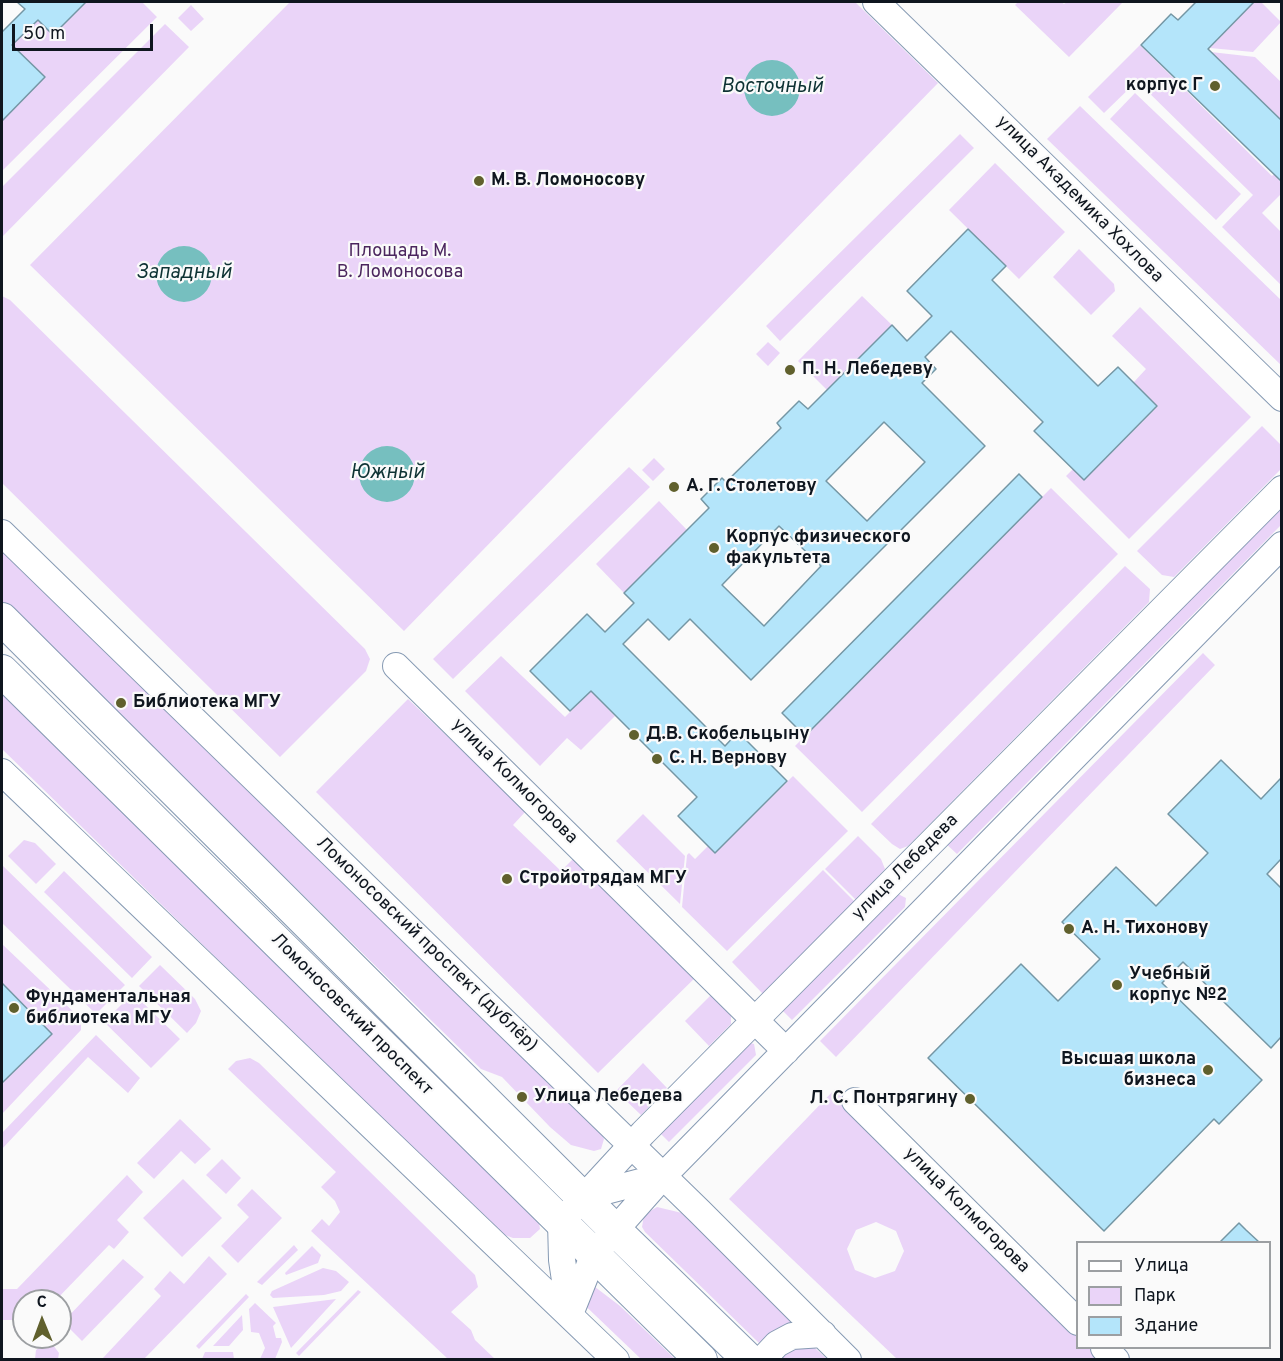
<!DOCTYPE html>
<meta charset="utf-8">
<style>
body{margin:0}
#map{position:relative;width:1283px;height:1361px;overflow:hidden;background:#fafafa;font-family:Overpass,sans-serif}
canvas{display:block}
.frame{position:absolute;inset:0;border:3px solid #0f161f;pointer-events:none}
.legend{position:absolute;left:1076px;top:1241px;width:195px;height:108px;box-sizing:border-box;background:#fafafa;border:2px solid #9c9fa2;margin:0;padding:8px 10px;list-style:none;font-size:18px;color:#0f161f}
.legend li{display:flex;align-items:center;gap:12px;height:30px}
.legend b{width:30px;border:2px solid #9c9fa2}
.north{position:absolute;left:12px;top:1289px;width:60px;height:60px;box-sizing:border-box;background:#fafafa;border:2px solid #9c9fa2;border-radius:50%;rotate:359deg;font-size:16px;font-weight:700;line-height:24px;text-align:center;color:#0f161f}
.north::after{content:'';display:block;margin:auto;width:21px;height:27px;background:#60602d;clip-path:polygon(50% 0,100% 100%,50% 72%,0 100%)}
.scale{position:absolute;left:12px;top:24px;width:141px;height:27px;box-sizing:border-box;border:3px solid #0f161f;border-top:0;padding-left:8px;font-size:18px;line-height:21px;white-space:nowrap;color:#0f161f;-webkit-text-stroke:4px #fafafa;paint-order:stroke}
</style>
<div id="map">
<canvas width="1283" height="1361"></canvas>
<div class="frame"></div>
<ul class="legend">
<li><b style="height:8px;background:#fff"></b>Улица</li>
<li><b style="height:16px;background:#ead4f8"></b>Парк</li>
<li><b style="height:16px;background:#b4e5fa"></b>Здание</li>
</ul>
<div class="north">С</div>
<div class="scale">50 m</div>
</div>
<script>
const context = document.querySelector('canvas').getContext('2d');
context.lineJoin = 'round';
function paint(path, color) { context.fillStyle = color; context.fill(path, 'evenodd'); }
const shape = rows => new Path2D(rows.map(r => 'M' + r).join(''));
function trace(path, color, width, dash) { context.strokeStyle = color; context.lineWidth = width; context.lineCap = dash ? 'butt' : 'round'; context.setLineDash(dash || []); context.stroke(path); }
function label(font, color, halo, rows, align = 'center') {
  context.font = font + ' Overpass,sans-serif'; context.lineWidth = 4.5; context.setLineDash([]); context.textBaseline = 'middle'; context.strokeStyle = halo; context.fillStyle = color; for (const [text, x, y, turn = 0] of rows) {
    context.save(); context.translate(x, y); context.rotate((+turn || 0) * Math.PI / 180); context.textAlign = isNaN(turn) ? turn : align; if (halo) context.strokeText(text, 0, 0); context.fillText(text, 0, 0); context.restore();
  }
}
const green = shape([
 [86,2,142,2,157,17,2,171,2,121,44,77,12,45,38,20,53,35],
 [290,2,855,2,938,83,404,631,30,265],
 [1018,2,1061,2,1064,4,1067,2,1123,2,1069,57,1015,5],
 [1254,2,1261,2,1281,22,1253,52,1210,48],
 [191,5,204,19,191,31,178,18],
 [165,24,189,47,2,237,2,187],
 [1140,45,1272,176,1281,167,1281,194,1262,213,1281,232,1281,285,1222,227,1253,195,1137,81,1104,113,1088,97],
 [1211,52,1255,57,1281,82,1281,120],
 [1135,93,1241,194,1216,220,1110,119],
 [1080,106,1281,300,1281,365,1047,139],
 [960,134,974,148,780,341,766,326],
 [995,163,1065,232,1019,279,949,210],
 [1079,249,1114,284,1115,291,1091,315,1053,277],
 [2,296,10,300,365,649,370,659,366,671,280,757,2,483],
 [862,296,892,325,827,390,798,361],
 [1140,307,1251,417,1129,539,1066,476,1073,469,1084,480,1157,407,1133,383,1146,369,1112,336],
 [768,342,780,353,768,366,756,354],
 [1262,426,1281,445,1281,469,1174,577,1162,575,1137,551],
 [654,458,665,469,653,481,642,470],
 [629,467,650,487,453,679,433,659],
 [1051,488,1118,554,862,812,795,746],
 [1281,499,1281,525,957,854,944,842],
 [659,501,687,530,624,593,596,564],
 [2,540,601,1132,604,1139,601,1149,594,1151,571,1145,550,1127,502,1077,481,1069,2,601],
 [1125,566,1150,589,1149,602,908,846,900,849,892,844,871,824],
 [1203,653,1215,665,836,1057,820,1041],
 [501,656,565,717,591,691,615,716,581,750,567,738,540,766,465,691],
 [2,693,527,1208,539,1223,540,1229,530,1238,513,1238,497,1232,2,749],
 [408,699,526,811,513,825,561,871,577,855,700,973,598,1073,316,792],
 [793,776,848,831,727,951,682,907,687,855,689,853,695,859,708,846,715,853],
 [643,814,685,856,680,904,616,841],
 [858,836,881,859,885,869,856,900,825,869],
 [24,840,35,843,56,864,36,884,8,856],
 [2,865,125,985,96,1014,2,923],
 [823,870,855,902,763,994,732,962],
 [64,871,152,957,132,978,44,892],
 [896,893,906,898,905,907,792,1020,780,1008],
 [2,944,81,1019,81,1030,2,1114,2,1083,52,1034,2,983],
 [160,965,195,999,201,1011,196,1023,187,1033,139,986],
 [133,993,180,1039,151,1068,104,1022],
 [713,993,731,1014,731,1024,709,1046,685,1021],
 [96,1035,140,1078,128,1093,88,1057,2,1149,2,1133],
 [750,1043,754,1044,756,1055,669,1142,659,1132],
 [250,1058,259,1063,475,1275,478,1287,451,1312,471,1330,475,1340,495,1359,448,1359,311,1231,322,1219,329,1226,340,1212,335,1201,321,1187,336,1172,228,1069,236,1061],
 [643,1063,667,1088,641,1115,616,1091],
 [835,1089,1077,1329,1078,1348,1096,1348,1108,1359,897,1359,729,1199],
 [876,1222,896,1231,904,1251,895,1271,875,1278,855,1270,847,1249,856,1230],
 [180,1119,211,1149,195,1164,181,1151,154,1179,137,1163],
 [222,1159,241,1178,226,1194,206,1175],
 [127,1175,143,1192,117,1220,129,1232,114,1249,109,1245,55,1301,24,1301,24,1328,13,1328,13,1320,2,1320,2,1289,17,1289],
 [183,1179,222,1218,182,1257,143,1218],
 [252,1189,282,1218,238,1263,221,1246,249,1217,237,1205],
 [657,1207,682,1213,797,1326,760,1344,645,1232,642,1227,644,1215],
 [294,1245,298,1250,262,1285,257,1282],
 [312,1246,321,1255,318,1263,286,1275,285,1273],
 [209,1256,227,1274,144,1359,102,1359,161,1296,154,1289,170,1271,184,1284],
 [123,1259,144,1277,82,1341,63,1322],
 [323,1268,336,1271,349,1282,341,1291,324,1295,273,1298,270,1295,272,1291],
 [582,1277,620,1306,675,1359,641,1359,573,1294],
 [358,1290,361,1292,299,1356,296,1353],
 [246,1294,249,1297,199,1349,196,1346],
 [336,1299,291,1348,273,1307],
 [255,1303,276,1323,273,1326,276,1338,281,1338,282,1342,275,1359,260,1359,265,1348,259,1333,251,1332,249,1309],
 [242,1315,243,1330,229,1346,213,1346],
 [806,1340,827,1359,775,1360],
 [44,1344,53,1345,59,1353,58,1359,35,1359,36,1350],
 [205,1352,233,1352,234,1359,202,1359]
]);
const water = shape([
 '744 88a28 28 0 1 1 56 0a28 28 0 1 1-56 0Z',
 '156 274a28 28 0 1 1 56 0a28 28 0 1 1-56 0Z',
 '359 474a28 28 0 1 1 56 0a28 28 0 1 1-56 0Z'
]);
const building = shape([
 [17,2,86,2,53,35,38,20,12,45,45,77,2,121,2,32,25,9,17,2],
 [1196,2,1254,2,1208,49,1281,120,1281,181,1141,45,1171,14,1178,20,1196,2],
 [968,229,1006,266,992,280,1098,386,1118,367,1157,406,1084,480,1034,431,1043,422,951,331,925,357,936,369,922,383,985,446,751,680,690,619,669,640,648,619,623,644,725,746,738,732,787,781,715,853,678,816,697,797,591,691,570,711,530,671,587,614,605,632,634,603,624,593,709,508,701,499,722,478,726,482,781,428,777,423,799,401,808,409,892,325,907,341,932,316,907,291,968,229],
 [884,422,925,462,867,521,826,481,884,422],
 [779,526,821,566,764,626,722,585,779,526],
 [1019,474,1042,497,805,736,782,713,1019,474],
 [1221,760,1261,799,1281,778,1281,859,1267,874,1281,888,1281,1037,1271,1048,1183,962,1162,983,1262,1080,1219,1124,1214,1119,1104,1231,928,1058,1021,964,1058,1001,1100,959,1062,922,1116,867,1156,906,1208,853,1168,814,1221,760],
 [2,983,52,1034,2,1083,2,983],
 [1239,1223,1246,1230,1259,1242,1220,1242,1239,1223]
]);
const minor = shape([
 [876,2,1282,398],
 [2,533,699,1211,848,1360],
 [396,666,786,1051],
 [2,772,616,1360],
 [855,1101,1078,1322],
 [583,1197,663,1176],
 [570,1314,562,1260,561,1222,643,1133,1282,489],
 [570,1314,594,1254,663,1176,1282,545],
 [1104,1348,1116,1360],
 [762,1360,777,1344,792,1336,823,1334]
]);
const major = shape([
 [2,619,615,1230,749,1360],
 [2,671,701,1360]
]);
const markers = [
 [1215,86,6,"#60602d"],
 [479,181,6,"#60602d"],
 [790,370,6,"#60602d"],
 [674,487,6,"#60602d"],
 [714,548,6,"#60602d"],
 [121,703,6,"#60602d"],
 [634,735,6,"#60602d"],
 [657,759,6,"#60602d"],
 [507,879,6,"#60602d"],
 [1069,929,6,"#60602d"],
 [1117,985,6,"#60602d"],
 [14,1008,6,"#60602d"],
 [1208,1070,6,"#60602d"],
 [522,1097,6,"#60602d"],
 [970,1099,6,"#60602d"]
];
const poiNames = [
 ["корпус Г",1203,86,"right"],
 ["М. В. Ломоносову",491,181],
 ["П. Н. Лебедеву",802,370],
 ["А. Г. Столетову",686,487],
 ["Корпус физического",726,538],
 ["факультета",726,559],
 ["Библиотека МГУ",133,703],
 ["Д.В. Скобельцыну",646,735],
 ["С. Н. Вернову",669,759],
 ["Стройотрядам МГУ",519,879],
 ["А. Н. Тихонову",1081,929],
 ["Учебный",1129,975],
 ["корпус №2",1129,996],
 ["Фундаментальная",26,998],
 ["библиотека МГУ",26,1019],
 ["Высшая школа",1196,1060,"right"],
 ["бизнеса",1196,1081,"right"],
 ["Улица Лебедева",534,1097],
 ["Л. С. Понтрягину",958,1099,"right"]
];
const streetNames = [
 ["улица Академика Хохлова",1079,200,45],
 ["улица Колмогорова",514,782,45],
 ["улица Лебедева",906,868,-45],
 ["Ломоносовский проспект (дублёр)",426,945,44],
 ["Ломоносовский проспект",351,1015,45],
 ["улица Колмогорова",966,1211,45]
];
const parkNames = [
 ["Площадь М.",400,252],
 ["В. Ломоносова",400,273]
];
const waterNames = [
 ["Восточный",772,88],
 ["Западный",184,274],
 ["Южный",387,474]
];
paint(green, '#ead4f8');
paint(water, '#76bfbf');
paint(building, '#b4e5fa');
trace(building, '#7496a4', 1.5);
trace(minor, '#869ab3', 28);
trace(major, '#869ab3', 34);
trace(minor, '#fff', 26);
trace(major, '#fff', 32);
for (const [x, y, r, color] of markers) { const dot = new Path2D(); dot.arc(x, y, r, 0, 2 * Math.PI); context.fillStyle = color; context.fill(dot); trace(dot, '#fafafa', 2); }
label('bold 18px', '#0f161f', '#fafafa', poiNames, 'left');
label('18px', '#0f161f', '#fafafa', streetNames);
label('18px', '#4b265e', '#fafafa', parkNames);
label('italic 20px', '#0e3334', '#fafafa', waterNames);
</script>
